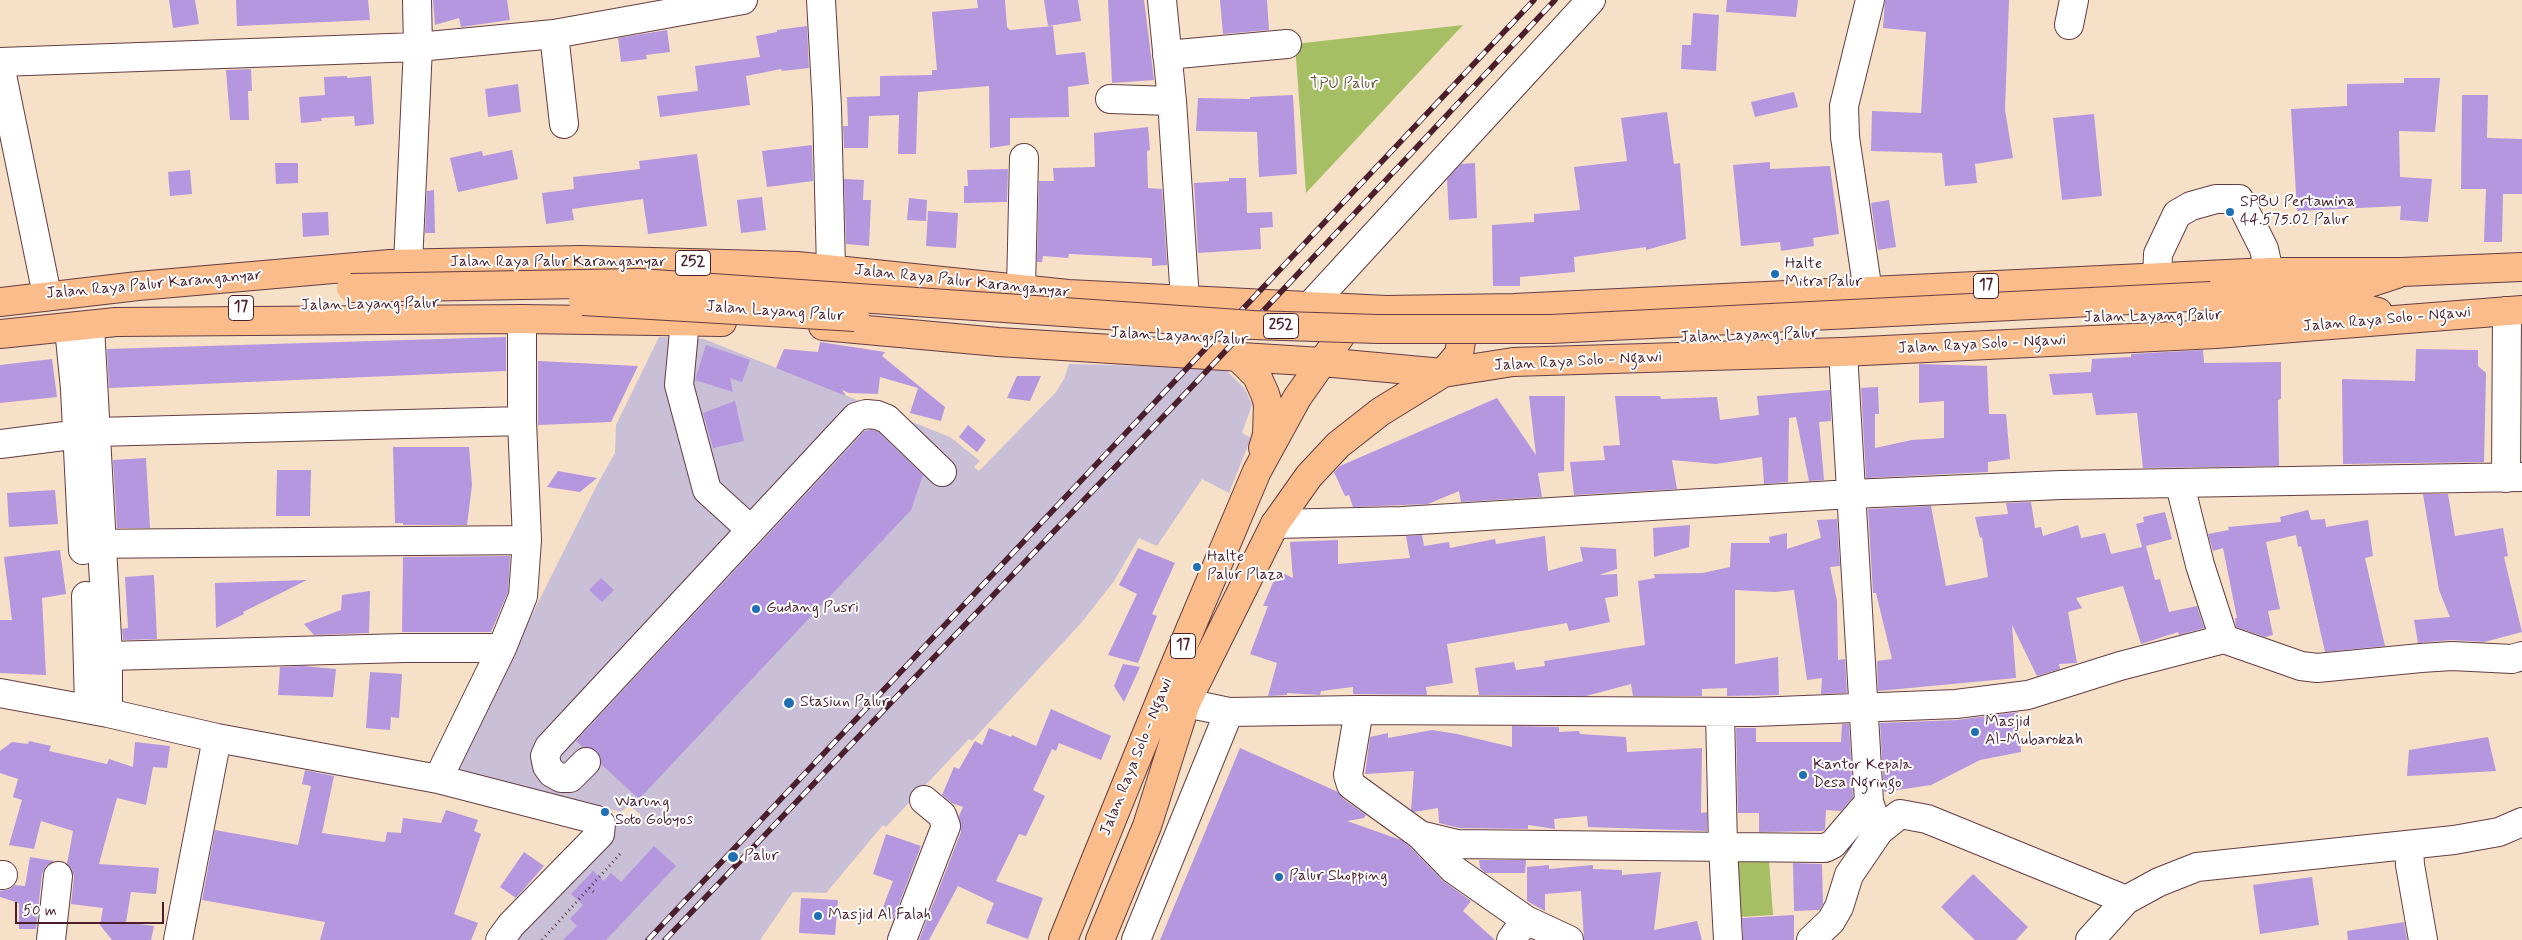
<!DOCTYPE html>
<style>
body{margin:0}
#map{position:relative;width:2522px;height:940px;overflow:hidden;background:#f6e0c7;font-family:Mynerve,sans-serif}
canvas{display:block}
.scale{position:absolute;left:15px;top:902px;width:149px;height:22px;box-sizing:border-box;border:2px solid #4a1f2b;border-top:0;padding-left:6px;font-size:15px;line-height:18px;white-space:nowrap;color:#4a1f2b;-webkit-text-stroke:4px #fff;paint-order:stroke}
</style>
<div id="map">
<canvas width="2522" height="940"></canvas>
<div class="scale">50 m</div>
</div>
<script>
const context = document.querySelector('canvas').getContext('2d');
context.lineJoin = 'round';
function paint(path, color) { context.fillStyle = color; context.fill(path, 'evenodd'); }
const shape = rows => new Path2D(rows.map(r => 'M' + r).join(''));
function trace(path, color, width, dash) { context.strokeStyle = color; context.lineWidth = width; context.lineCap = dash ? 'butt' : 'round'; context.setLineDash(dash || []); context.stroke(path); }
function label(font, color, halo, rows, align = 'center') {
  context.font = font + ' Mynerve,sans-serif'; context.lineWidth = 4; context.setLineDash([]); context.textBaseline = 'middle'; context.strokeStyle = halo; context.fillStyle = color; for (const [text, x, y, turn = 0] of rows) {
    context.save(); context.translate(x, y); context.rotate((+turn || 0) * Math.PI / 180); context.textAlign = isNaN(turn) ? turn : align; if (halo) context.strokeText(text, 0, 0); context.fillText(text, 0, 0); context.restore();
  }
}
const industrial = shape([
 [659,337,704,339,950,437,980,461,974,467,979,471,1056,392,1064,379,1069,364,1218,368,1227,371,1245,389,1252,405,1242,433,1251,438,1229,493,1202,479,1157,546,1139,538,1114,581,1082,622,972,741,969,739,886,827,883,825,826,893,793,892,760,940,511,940,515,928,622,818,632,827,641,815,629,805,621,812,459,770,485,708,598,483,615,453,616,425]
]);
const green = shape([
 [1463,25,1306,193,1295,44],
 [1737,860,1769,861,1773,915,1740,917]
]);
const building = shape([
 [169,0,195,0,199,24,173,28],
 [236,0,368,0,370,20,237,26],
 [433,0,507,0,510,20,461,27,459,18,435,25],
 [977,0,1005,0,1007,27,1010,30,1053,26,1056,55,1085,52,1089,84,1068,87,1069,117,1010,118,1010,145,990,148,989,86,918,92,916,154,898,154,899,115,869,116,868,148,844,148,843,126,848,126,847,97,880,96,880,76,932,75,932,70,937,70,932,12,978,8],
 [1044,0,1078,0,1081,21,1048,26],
 [1108,0,1144,0,1154,80,1112,83],
 [1220,0,1267,0,1269,30,1223,34],
 [1727,0,1798,0,1796,17,1726,12],
 [1885,0,2009,0,2005,110,2013,158,1975,164,1977,183,1945,186,1942,153,1871,151,1872,111,1921,113,1926,32,1883,28],
 [1693,13,1719,15,1716,71,1681,69,1682,45,1691,45],
 [807,26,809,68,782,71,781,69,746,76,750,105,660,117,657,96,698,91,695,66,760,57,756,36,777,32,777,30],
 [667,30,670,52,646,55,647,59,621,62,618,38],
 [251,69,252,91,248,91,249,120,230,120,226,70],
 [347,76,347,78,371,76,374,124,355,126,354,116,321,118,322,121,301,123,299,97,325,95,324,77],
 [2404,78,2440,78,2435,132,2399,131,2400,177,2432,179,2428,222,2400,220,2401,206,2297,211,2291,109,2347,106,2347,84,2404,83],
 [518,84,521,112,488,117,485,89],
 [1794,92,1798,107,1755,117,1751,102],
 [1293,95,1297,174,1259,177,1257,132,1196,131,1198,98,1250,99,1250,97],
 [2462,95,2488,95,2487,138,2522,139,2522,194,2503,194,2502,242,2484,242,2486,189,2461,189],
 [1667,112,1674,164,1680,163,1686,239,1646,250,1646,247,1574,257,1575,272,1520,277,1520,286,1493,286,1492,225,1534,222,1534,214,1580,210,1574,167,1627,161,1621,118],
 [2094,114,2102,196,2062,200,2053,118],
 [1148,127,1150,150,1147,151,1148,188,1162,189,1167,265,1152,266,1152,258,1069,254,1068,258,1043,256,1042,262,1037,262,1039,181,1054,181,1053,168,1095,167,1094,133],
 [812,145,813,181,767,187,762,151],
 [512,150,518,179,458,192,450,158,482,151,483,156],
 [697,154,707,226,648,234,643,199,572,209,574,220,546,224,542,193,574,189,573,177,640,169,639,161],
 [1770,162,1770,169,1830,166,1839,234,1813,238,1814,246,1781,251,1780,242,1741,246,1733,165],
 [275,163,298,163,298,183,276,184],
 [1475,163,1477,218,1449,220,1447,179,1461,164],
 [1008,169,1007,202,964,203,964,186,968,186,967,170],
 [190,170,192,194,170,196,168,172],
 [1229,178,1246,178,1247,213,1272,212,1273,227,1260,228,1261,249,1198,253,1194,183,1229,181],
 [844,179,864,180,863,200,871,200,869,246,846,244],
 [434,190,435,233,425,233,427,191],
 [762,197,766,230,741,233,737,200],
 [909,198,927,200,926,221,907,220],
 [1889,200,1896,247,1878,250,1871,203],
 [928,211,958,213,956,248,926,246],
 [328,212,329,235,303,237,302,213],
 [506,337,506,371,109,388,107,349],
 [820,342,885,352,882,356,945,407,941,421,910,413,918,388,880,377,878,394,849,393,842,390,846,396,776,368,784,349,818,352],
 [706,345,750,360,742,382,730,378,733,392,695,380],
 [2416,349,2478,350,2478,366,2486,373,2484,462,2343,464,2342,379,2415,381],
 [2203,350,2204,363,2281,362,2281,399,2278,400,2279,466,2143,468,2137,413,2096,415,2092,393,2053,395,2049,374,2091,372,2092,359,2131,357,2131,354],
 [52,359,57,397,0,403,0,365],
 [538,361,638,366,611,422,538,425],
 [1919,364,1987,366,1989,414,2006,414,2010,459,1988,462,1988,472,1866,478,1861,388,1878,387,1879,414,1875,414,1875,448,1912,440,1944,438,1944,401,1919,403],
 [1017,376,1041,376,1030,401,1007,398],
 [1830,390,1831,421,1819,422,1824,480,1809,481,1796,417,1789,418,1788,482,1764,484,1762,457,1716,464,1672,460,1677,489,1574,495,1570,462,1605,460,1603,446,1620,445,1615,396,1660,396,1661,399,1717,397,1720,420,1759,415,1757,396],
 [1529,396,1565,396,1564,471,1538,473,1542,497,1461,502,1459,491,1428,504,1353,507,1349,495,1345,496,1334,472,1340,466,1497,398,1536,455],
 [735,401,744,441,713,448,703,413],
 [968,425,986,440,977,452,959,437],
 [873,430,878,432,923,475,911,510,639,799,601,764,597,751,583,747,576,741,865,431],
 [393,447,469,447,472,485,467,525,403,525,403,523,395,523],
 [146,458,150,528,117,528,113,460],
 [277,470,311,470,310,516,276,516],
 [558,471,597,478,580,492,547,487],
 [55,490,58,524,9,527,7,493],
 [2423,494,2448,494,2455,536,2503,528,2508,556,2504,557,2522,632,2484,642,2451,640,2418,643,2414,620,2450,617,2439,590],
 [2031,502,2035,528,2041,527,2043,536,2078,525,2081,538,2105,533,2111,554,2146,546,2155,580,2160,579,2169,612,2197,606,2204,628,2179,635,2178,632,2141,644,2123,586,2076,598,2082,608,2068,612,2077,663,2059,664,2060,669,2037,676,2012,625,2016,678,1878,691,1877,661,1892,659,1876,593,1873,593,1868,509,1931,506,1946,586,1988,577,1982,537,1980,538,1975,517,2008,514,2006,503],
 [2308,510,2311,520,2325,519,2326,527,2368,520,2373,556,2365,558,2385,646,2325,652,2301,546,2298,547,2296,535,2266,542,2280,609,2268,611,2273,635,2265,637,2236,627,2235,618,2237,618,2223,548,2213,551,2208,534,2229,530,2228,527,2281,522,2280,517],
 [2165,512,2172,539,2142,547,2136,524,2144,522,2143,517],
 [1837,519,1840,566,1830,567,1837,601,1838,660,1845,659,1847,693,1821,694,1822,678,1807,680,1794,590,1775,592,1735,590,1735,664,1778,657,1779,695,1727,696,1727,688,1702,689,1702,696,1633,696,1631,684,1586,696,1479,695,1475,668,1514,662,1516,670,1545,666,1544,661,1645,645,1638,581,1655,578,1654,574,1703,573,1730,567,1731,543,1770,543,1769,537,1787,533,1787,549,1821,538,1817,520],
 [1690,525,1689,547,1654,557,1653,528],
 [1422,535,1424,546,1449,542,1450,548,1495,539,1496,544,1545,536,1548,571,1583,561,1580,547,1616,549,1617,569,1599,575,1617,574,1618,596,1605,598,1610,622,1569,631,1567,623,1447,644,1453,683,1426,687,1427,695,1353,694,1353,687,1321,691,1320,695,1287,693,1287,695,1268,696,1277,663,1250,654,1268,606,1263,606,1278,571,1293,578,1290,542,1338,540,1338,564,1410,558,1406,536],
 [1138,548,1175,563,1152,614,1157,616,1138,663,1108,655,1137,594,1119,585],
 [60,550,66,594,42,598,46,675,0,673,0,620,12,620,4,557],
 [510,556,508,592,491,632,402,632,403,557],
 [154,575,157,639,123,640,122,629,128,628,125,577],
 [601,578,614,590,602,602,589,590],
 [307,580,243,612,244,614,216,628,215,583],
 [370,591,369,633,314,635,304,624,341,610,342,595],
 [1123,664,1140,667,1124,702,1114,686],
 [303,666,336,669,333,697,278,695,280,667],
 [370,672,402,674,399,718,391,717,390,730,366,728],
 [1051,709,1111,736,1101,760,1059,743,1056,751,1052,749,1033,790,1045,796,1026,836,1019,834,996,881,1043,898,1028,939,986,923,994,903,958,886,929,940,919,940,961,832,959,816,963,807,952,803,942,795,954,767,959,769,975,741,982,745,989,728,1011,737,1012,735,1036,746],
 [2018,712,2021,752,1980,760,1931,785,1884,792,1880,723,1957,720],
 [1842,724,1849,724,1853,797,1841,811,1826,810,1825,829,1823,831,1759,832,1759,813,1738,813,1736,728,1756,728,1756,742,1841,742],
 [1512,726,1559,727,1559,732,1579,731,1580,734,1626,737,1627,752,1702,748,1701,813,1707,812,1707,831,1588,827,1587,816,1554,819,1555,829,1528,825,1528,829,1459,828,1439,823,1438,808,1414,812,1411,810,1414,771,1365,774,1370,737,1388,733,1388,738,1432,730,1457,734,1512,747],
 [2488,737,2496,771,2407,776,2409,750],
 [29,741,51,746,49,751,107,764,109,759,133,767,135,742,170,746,167,768,153,767,146,805,117,798,99,864,159,868,156,894,131,892,126,922,154,926,151,940,112,940,100,925,103,908,71,904,74,877,72,869,67,864,73,831,41,821,34,849,9,845,22,800,13,797,18,779,0,773,0,751,12,742,28,744],
 [1240,748,1338,792,1342,798,1366,815,1364,818,1347,821,1401,840,1410,847,1442,880,1471,901,1463,911,1495,940,1160,940],
 [305,770,334,776,322,833,385,842,387,832,401,833,403,818,441,823,446,810,478,820,474,831,481,834,454,914,478,923,471,940,320,940,325,922,202,900,215,830,298,845,311,786,302,784],
 [886,834,921,846,893,920,880,915,893,881,873,874],
 [654,846,676,866,606,940,563,940,577,926,570,919,583,905,571,894,593,871,604,881,611,873,621,882],
 [524,852,544,866,516,898,500,887],
 [30,857,54,861,46,866,42,874,36,929,19,929,19,903,0,897,0,891,10,889,15,885,25,886],
 [1479,860,1526,860,1525,873,1485,873,1480,868],
 [1793,863,1822,864,1823,904,1819,910,1794,911],
 [1549,865,1549,869,1593,865,1593,869,1622,870,1622,875,1661,872,1654,930,1697,921,1702,940,1584,940,1581,891,1545,894,1545,911,1527,901,1527,867],
 [1973,874,2028,927,2016,940,1975,940,1941,907],
 [2312,877,2319,925,2260,934,2253,885],
 [801,898,838,900,835,935,799,933],
 [1794,915,1794,940,1743,940,1742,918],
 [2404,922,2407,940,2348,940,2347,931]
]);
const path = shape([
 [589,888,594,892],
 [542,940,620,854]
]);
const minor = shape([
 [821,0,827,107,831,269],
 [1162,0,1172,101,1185,300],
 [2069,25,2074,0],
 [554,34,564,124],
 [1167,55,1287,44],
 [0,62,418,47,554,34,743,0],
 [0,65,47,295],
 [1110,99,1172,101],
 [408,264,418,47,417,0],
 [2157,278,2158,254,2177,214,2191,206,2216,199,2239,199,2264,249,2269,272],
 [1021,289,1024,158],
 [1868,292,1845,137,1844,106,1870,0],
 [1309,307,1591,0],
 [685,321,679,385,707,490,751,530],
 [90,326,108,656,108,713],
 [69,328,75,389,83,550],
 [1843,352,1869,802,1879,831],
 [0,444,96,432,522,421],
 [2506,478,2507,311],
 [2180,485,2200,565,2224,639],
 [1275,524,1402,521,1851,494,2061,485,2522,477],
 [83,544,527,540],
 [86,596,89,705],
 [108,656,405,648,502,648,523,596,527,540,522,421,522,319],
 [0,693,108,713,217,738,438,779,597,820,601,824,600,834,511,925,500,940],
 [1186,703,1229,712,1359,710,1348,775,1351,785,1420,835,1453,869,1526,920,1569,940],
 [1359,710,1754,712,1956,704,2028,695,2120,666,2224,639,2301,666,2317,668,2421,658,2452,656,2512,659,2522,656],
 [1720,712,1723,847,1728,940],
 [586,762,570,778,561,778,552,773,547,766,545,756,549,747,856,417,866,414,877,415,887,419,942,472],
 [438,779,502,648],
 [1420,835,1457,844,1825,848,1833,844,1869,802],
 [2409,845,2410,865,2423,940],
 [0,875,3,875],
 [51,940,58,876],
 [178,940,217,738],
 [902,940,946,826,942,815,924,800],
 [1136,940,1229,712],
 [1511,940,1526,920],
 [1811,940,1831,921,1839,907,1849,875,1879,831,1900,814,1927,819,2126,900],
 [2090,940,2126,900,2159,882,2197,867,2454,840,2499,832,2522,822]
]);
const major = shape([
 [2211,296,2330,290,2357,287,2397,274],
 [0,302,138,286,390,264,580,260,797,266,1068,294,1386,310],
 [2210,316,2332,311,2370,310,2378,312],
 [823,326,998,342,1322,362],
 [0,334,116,322,522,319,722,322]
]);
const highway = shape([
 [1237,356,1257,376,1265,394,1268,404,1267,435,1263,448],
 [1322,362,1443,373,1513,362,1843,352,2216,334,2522,310],
 [1063,940,1167,684,1257,471,1297,398,1344,331,1363,319,1386,310,1514,308,2269,272,2402,272,2522,267],
 [1100,940,1147,826,1186,703,1275,524,1309,476,1338,445,1380,412,1443,373,1459,354,1462,335,1458,322,1450,309]
]);
const rail = shape([
 [648,940,1534,0],
 [665,940,1202,376,1555,0]
]);
const majorBridge = shape([
 [351,288,639,283,1253,325,1378,329,1551,329,2211,296],
 [583,301,855,317]
]);
const markers = [
 [2230,212,5,"#1f6fb2"],
 [1775,274,5,"#1f6fb2"],
 [1197,567,5,"#1f6fb2"],
 [756,609,5,"#1f6fb2"],
 [789,703,6,"#1f6fb2"],
 [1975,732,5,"#1f6fb2"],
 [1803,775,5,"#1f6fb2"],
 [605,812,5,"#1f6fb2"],
 [733,857,6,"#1f6fb2"],
 [1279,877,5,"#1f6fb2"],
 [818,916,5,"#1f6fb2"]
];
const shields = [
 [693,263,35],
 [1986,286,25],
 [241,308,25],
 [1281,326,35],
 [1183,646,25]
];
const shieldNames = [
 ["252",693,263],
 ["17",1986,286],
 ["17",241,308],
 ["252",1281,326],
 ["17",1183,646]
];
const parkNames = [
 ["TPU Palur",1344,85]
];
const poiNames = [
 ["SPBU Pertamina",2240,203],
 ["44.575.02 Palur",2240,221],
 ["Halte",1785,265],
 ["Mitra Palur",1785,283],
 ["Halte",1207,558],
 ["Palur Plaza",1207,576],
 ["Gudang Pusri",766,609],
 ["Stasiun Palur",800,703],
 ["Masjid",1985,723],
 ["Al-Mubarokah",1985,741],
 ["Kantor Kepala",1813,766],
 ["Desa Ngringo",1813,784],
 ["Warung",615,803],
 ["Soto Gobyos",615,821],
 ["Palur",744,857],
 ["Palur Shopping",1289,877],
 ["Masjid Al Falah",828,916]
];
const streetNames = [
 ["Jalan Raya Palur Karanganyar",558,263],
 ["Jalan Raya Palur Karanganyar",962,282,6],
 ["Jalan Raya Palur Karanganyar",154,285,-5],
 ["Jalan Layang Palur",370,305,-1],
 ["Jalan Layang Palur",775,312,4],
 ["Jalan Layang Palur",2153,317,-1],
 ["Jalan Raya Solo - Ngawi",2387,320,-5],
 ["Jalan Layang Palur",1749,336,-2],
 ["Jalan Layang Palur",1179,337,3],
 ["Jalan Raya Solo - Ngawi",1982,345,-3],
 ["Jalan Raya Solo - Ngawi",1578,362,-3],
 ["Jalan Raya Solo - Ngawi",1137,757,-68]
];
paint(industrial, '#c9bfd7');
paint(green, '#a6bf65');
paint(building, '#b497de');
trace(minor, '#643c42', 30);
trace(major, '#643c42', 30);
trace(highway, '#643c42', 30);
trace(path, '#643c42', 3, [1, 4]);
trace(minor, '#fff', 28);
trace(major, '#f9bc8a', 28);
trace(highway, '#f9bc8a', 28);
trace(rail, '#4a1f2b', 5.5);
trace(rail, '#fff', 4, [11]);
trace(majorBridge, '#643c42', 30, []);
trace(majorBridge, '#f9bc8a', 28);
for (const [x, y, r, color] of markers) { const dot = new Path2D(); dot.arc(x, y, r, 0, 2 * Math.PI); context.fillStyle = color; context.fill(dot); trace(dot, '#fff', 2); }
for (const [x, y, w] of shields) { const box = new Path2D(); box.roundRect(x - w / 2, y - 12.5, w, 25, 4); context.fillStyle = '#fff'; context.fill(box); trace(box, '#4a1f2b', 1); }
label('bold 15px', '#4a1f2b', null, shieldNames);
label('16px', '#6a573f', '#fff', parkNames);
label('16px', '#4a1f2b', '#fff', poiNames, 'left');
label('16px', '#4a1f2b', '#fff', streetNames);
</script>
